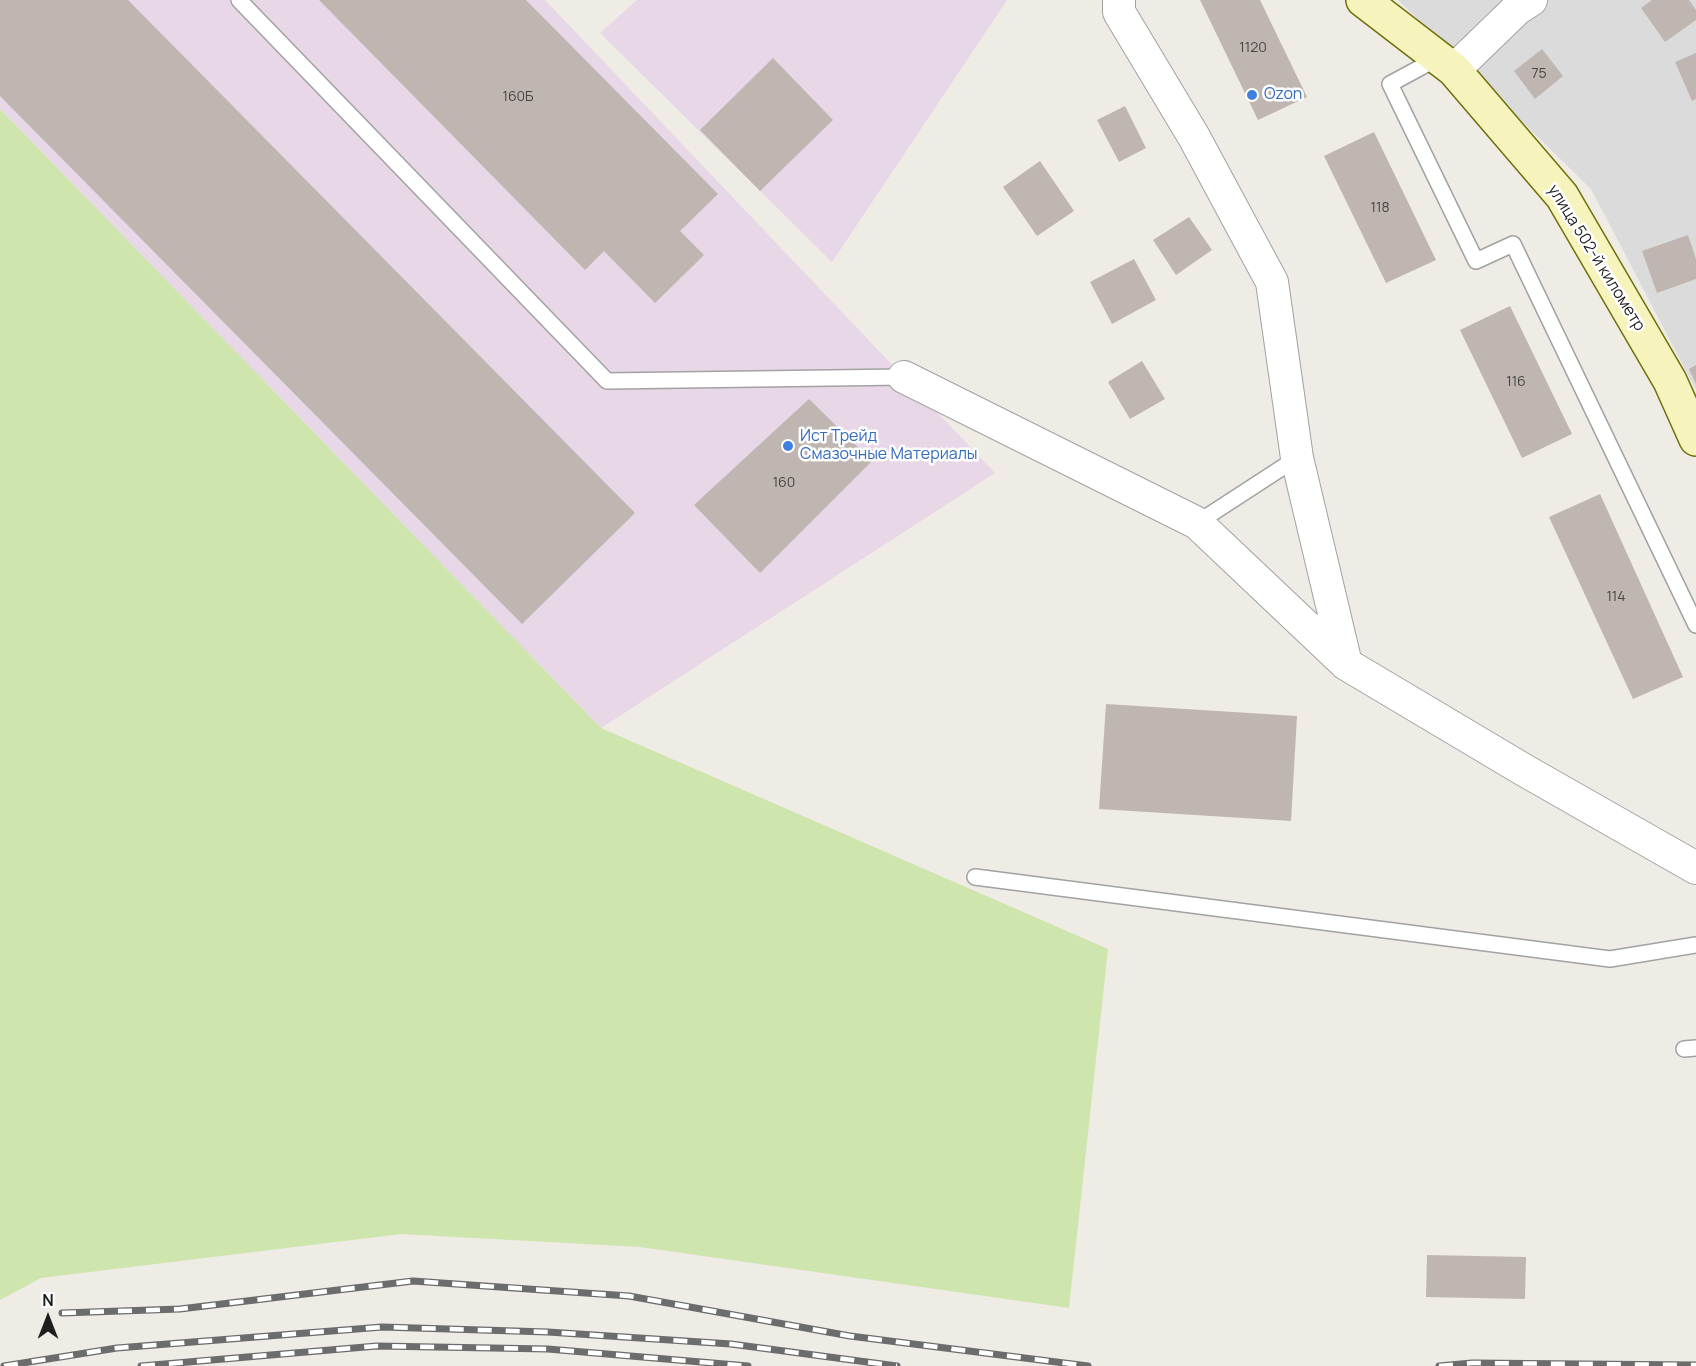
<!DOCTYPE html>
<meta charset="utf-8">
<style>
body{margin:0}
#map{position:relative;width:1696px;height:1366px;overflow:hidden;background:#efebe5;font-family:Manrope,sans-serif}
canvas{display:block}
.north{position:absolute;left:18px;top:1288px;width:60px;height:60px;-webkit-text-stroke:4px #fff;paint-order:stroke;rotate:0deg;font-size:16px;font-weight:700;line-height:24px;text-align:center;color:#1e1e1e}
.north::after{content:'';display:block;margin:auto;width:21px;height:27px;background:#1e1e1e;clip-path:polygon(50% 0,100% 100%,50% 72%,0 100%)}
</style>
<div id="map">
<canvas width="1696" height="1366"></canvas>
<div class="north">N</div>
</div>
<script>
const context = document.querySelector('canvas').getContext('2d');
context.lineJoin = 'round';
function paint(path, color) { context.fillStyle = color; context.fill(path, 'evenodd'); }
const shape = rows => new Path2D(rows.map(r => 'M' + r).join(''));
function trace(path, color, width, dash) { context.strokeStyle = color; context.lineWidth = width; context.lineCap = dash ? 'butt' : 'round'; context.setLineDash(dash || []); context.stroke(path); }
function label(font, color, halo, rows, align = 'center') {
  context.font = font + ' Manrope,sans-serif'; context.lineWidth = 5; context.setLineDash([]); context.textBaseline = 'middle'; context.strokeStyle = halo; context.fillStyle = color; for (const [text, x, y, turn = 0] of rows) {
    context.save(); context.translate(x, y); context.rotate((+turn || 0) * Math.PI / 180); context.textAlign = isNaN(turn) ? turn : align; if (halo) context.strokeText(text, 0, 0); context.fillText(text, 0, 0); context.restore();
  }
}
const residential = shape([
 [1398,0,1696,0,1696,390,1591,189]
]);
const industrial = shape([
 [0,0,545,0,995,473,601,728,0,109],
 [637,0,1007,0,832,262,600,33]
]);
const grass = shape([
 [0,109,601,728,1108,949,1069,1308,640,1247,401,1234,41,1278,0,1300]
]);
const building = shape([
 [0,0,128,0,635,513,522,624,0,96],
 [319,0,526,0,718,194,680,231,704,255,655,303,604,251,585,270],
 [1200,0,1260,0,1307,97,1258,120],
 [1652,0,1689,0,1696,10,1696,20,1665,42,1641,8],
 [1542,49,1563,76,1535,99,1514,71],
 [1696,53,1696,99,1692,101,1675,62],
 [773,58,833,120,760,191,700,130],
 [1125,106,1146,148,1119,162,1097,120],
 [1374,132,1436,260,1386,283,1324,156],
 [1040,161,1074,211,1037,236,1003,187],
 [1189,217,1212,250,1176,275,1153,240],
 [1688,235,1696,259,1696,279,1657,293,1642,251],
 [1134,259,1156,300,1112,324,1090,282],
 [1510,306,1572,434,1522,458,1460,330],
 [1142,361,1165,399,1130,419,1108,382],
 [1696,365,1696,384,1689,369],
 [809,399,872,461,760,573,694,505],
 [1600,494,1683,677,1633,699,1549,517],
 [1106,704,1297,716,1291,821,1099,809],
 [1427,1255,1526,1257,1525,1299,1426,1297]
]);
const lane = shape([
 [239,0,607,381,904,377],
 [1438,58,1390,84,1476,261,1513,244,1696,625],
 [1197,523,1297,458],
 [975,877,1610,959,1696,945],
 [1684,1049,1696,1048]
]);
const street = shape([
 [1119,0,1119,12,1194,137,1272,282,1297,458,1346,664,1524,770,1696,868],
 [1454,70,1517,9,1531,0],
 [904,377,1197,523,1346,664]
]);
const secondary = shape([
 [1363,0,1454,70,1562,196,1670,381,1696,439]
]);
const rail = shape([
 [62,1313,180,1309,413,1281,629,1296,850,1336,1088,1366],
 [4,1366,117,1348,382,1327,548,1332,731,1344,897,1366],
 [141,1366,377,1346,548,1349,748,1366],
 [1439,1366,1472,1363,1696,1365]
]);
const markers = [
 [1252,95,6,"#3f7fe0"],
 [788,446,6,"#3f7fe0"]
];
const numberNames = [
 ["1120",1253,48],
 ["75",1539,74],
 ["160Б",518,97],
 ["118",1380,208],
 ["116",1516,382],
 ["160",784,483],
 ["114",1616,597]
];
const shopNames = [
 ["Ozon",1264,95],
 ["Ист Трейд",800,437],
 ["Смазочные Материалы",800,455]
];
const streetNames = [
 ["улица 502-й километр",1596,258,58]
];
paint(residential, '#dcdbdc');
paint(industrial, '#e8d7e6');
paint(grass, '#cee6ad');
paint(building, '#bfb6b2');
trace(lane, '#a2a2a2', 18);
trace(street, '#a2a2a2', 34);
trace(secondary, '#6e710a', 36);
trace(lane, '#fff', 15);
trace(street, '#fff', 32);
trace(secondary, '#f6f4bc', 33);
trace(rail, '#6c6c6c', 7);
trace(rail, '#fff', 4.5, [14]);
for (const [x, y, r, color] of markers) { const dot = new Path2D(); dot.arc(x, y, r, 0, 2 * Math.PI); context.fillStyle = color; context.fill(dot); trace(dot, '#fff', 2); }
label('14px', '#464443', null, numberNames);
label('16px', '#366cbe', '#fff', shopNames, 'left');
label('16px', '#1e1e1e', '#fff', streetNames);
</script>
